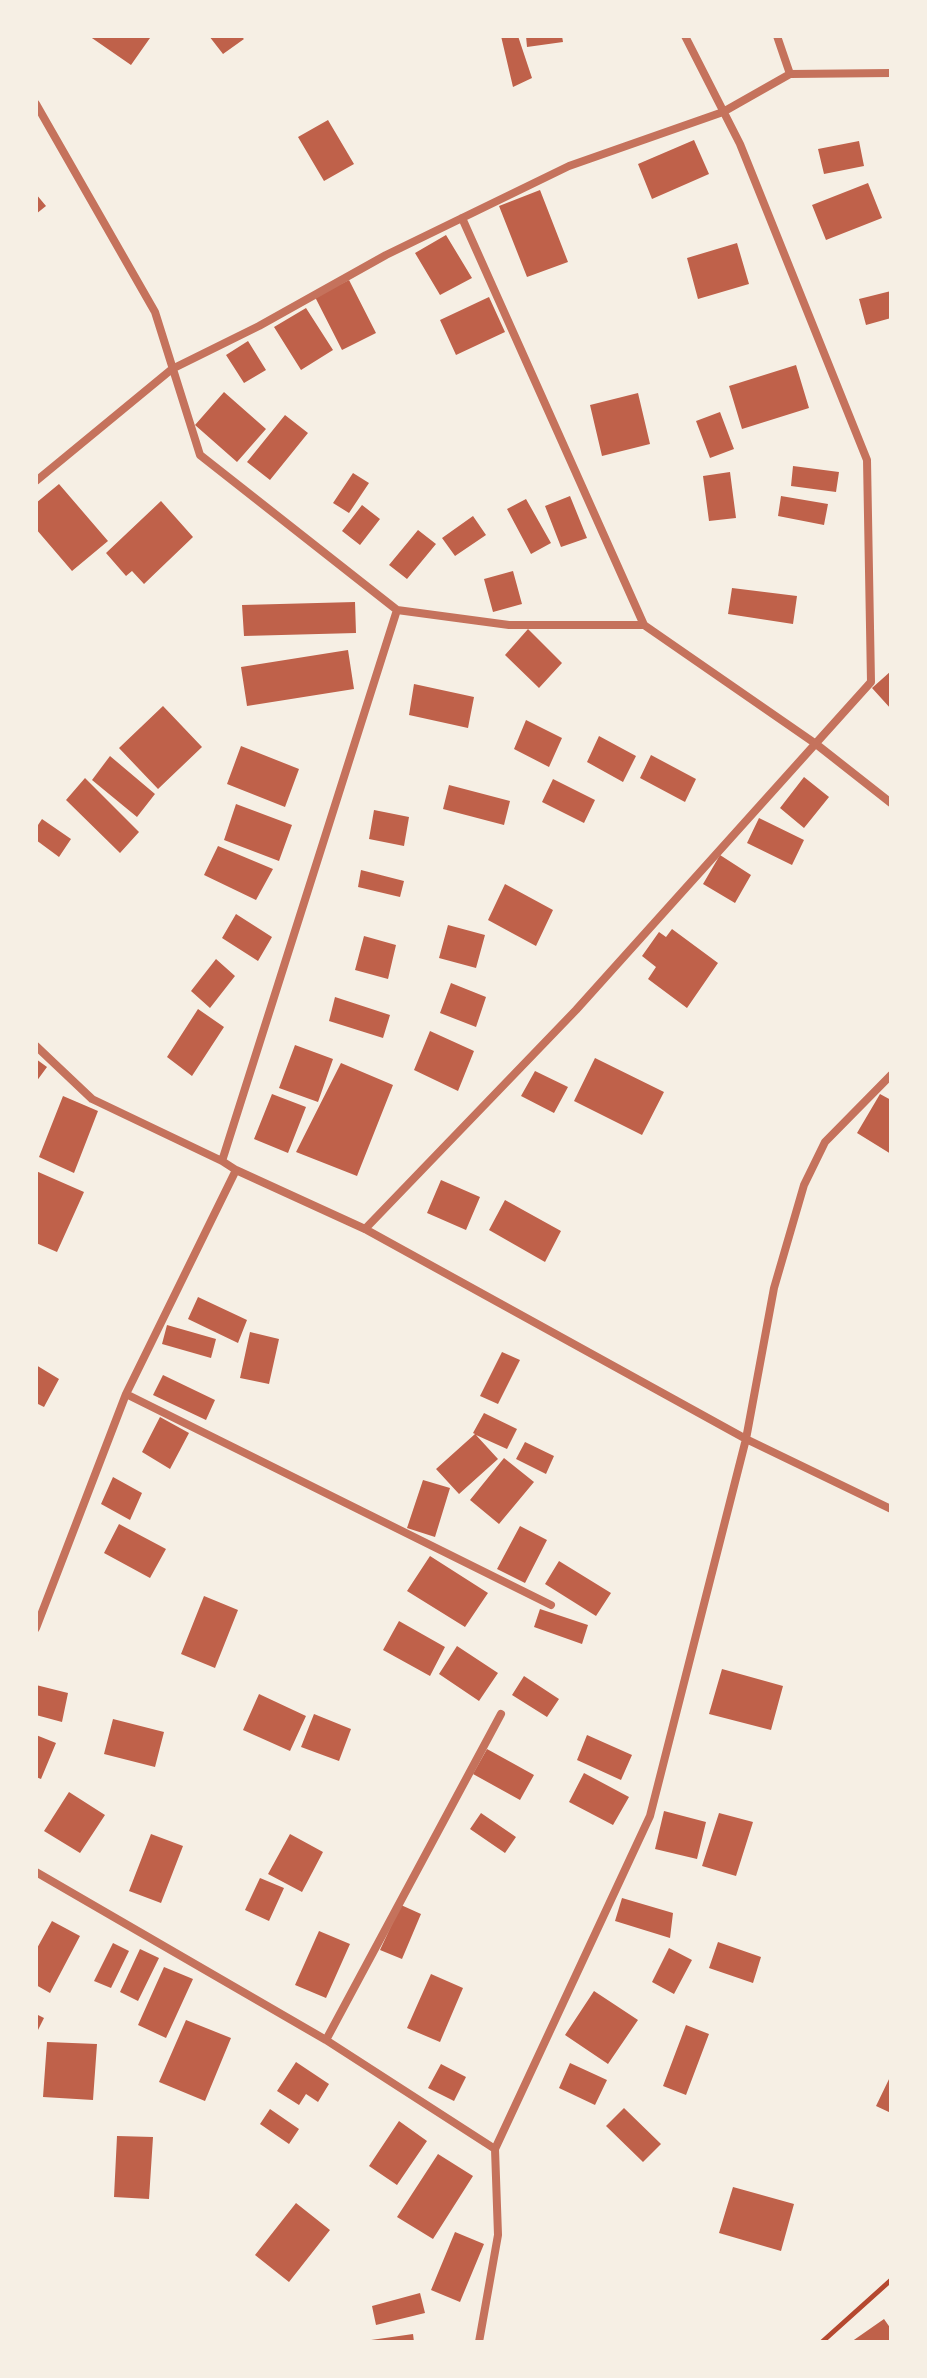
<!DOCTYPE html>
<style>
body{margin:0}
#map{position:relative;width:927px;height:2378px;overflow:hidden;background:#f6efe4;font-family:Manrope,sans-serif}
canvas{display:block}
.frame{position:absolute;inset:0;border:38px solid #f6efe4;pointer-events:none}
</style>
<div id="map">
<canvas width="927" height="2378"></canvas>
<div class="frame"></div>
</div>
<script>
const context = document.querySelector('canvas').getContext('2d');
context.lineJoin = 'round';
function paint(path, color) { context.fillStyle = color; context.fill(path, 'evenodd'); }
const shape = rows => new Path2D(rows.map(r => 'M' + r).join(''));
function trace(path, color, width, dash) { context.strokeStyle = color; context.lineWidth = width; context.lineCap = dash ? 'butt' : 'round'; context.setLineDash(dash || []); context.stroke(path); }
const building = shape([
 [89,36,146,36,150,38,131,65],
 [209,36,241,36,244,39,223,54],
 [501,36,518,36,532,78,513,87],
 [526,36,562,36,563,42,527,47],
 [328,120,354,164,324,181,298,137],
 [694,140,709,174,652,199,638,164],
 [859,141,864,166,824,174,818,149],
 [868,183,882,218,826,240,812,205],
 [540,190,568,262,527,277,499,206],
 [36,194,46,206,36,214],
 [446,235,472,278,440,295,415,253],
 [737,243,749,284,698,299,687,258],
 [349,280,376,333,342,350,315,297],
 [891,291,891,318,866,325,859,299],
 [489,297,505,332,456,355,440,320],
 [306,308,333,350,301,370,274,327],
 [248,341,266,370,244,383,226,355],
 [796,365,809,408,742,429,729,386],
 [224,392,266,429,237,462,195,425],
 [638,393,650,444,602,456,590,405],
 [720,412,734,449,710,458,696,421],
 [285,415,308,433,270,480,247,462],
 [793,466,839,472,836,492,791,486],
 [730,472,736,518,709,521,703,476],
 [353,473,369,483,349,513,333,503],
 [59,484,108,541,72,571,36,529,36,503],
 [570,496,587,538,561,547,545,506],
 [781,496,828,504,824,525,778,516],
 [526,499,551,543,531,554,507,509],
 [161,501,193,537,144,584,132,571,126,576,106,553],
 [362,505,380,519,360,545,342,531],
 [473,516,486,535,455,556,442,538],
 [418,530,436,544,407,579,389,565],
 [513,571,522,604,493,612,484,579],
 [732,588,797,596,793,624,728,614],
 [355,602,356,633,244,636,242,605],
 [528,629,562,663,539,688,505,655],
 [348,650,354,689,247,706,241,667],
 [891,671,891,709,872,688],
 [414,684,474,697,468,728,409,715],
 [163,706,202,747,158,789,119,748],
 [526,720,562,738,549,767,514,749],
 [599,736,636,756,623,782,587,762],
 [241,746,299,769,285,807,227,784],
 [651,755,696,779,685,802,640,778],
 [110,756,155,794,137,817,92,780],
 [804,777,829,797,804,828,780,808],
 [85,778,139,832,120,853,66,800],
 [553,779,595,800,584,823,542,802],
 [449,785,510,801,504,825,443,809],
 [236,804,292,825,279,861,224,840],
 [374,810,409,817,404,846,369,839],
 [759,818,804,840,792,865,747,843],
 [42,819,71,839,59,857,36,840,36,828],
 [218,846,273,869,256,900,204,875],
 [720,855,751,875,735,903,703,884],
 [361,870,404,881,400,897,358,887],
 [505,884,553,910,536,946,488,920],
 [236,914,272,937,258,961,222,938],
 [448,925,485,935,476,968,439,958],
 [672,929,718,963,687,1008,648,979,656,967,642,956,659,932,666,937],
 [364,936,396,945,388,979,355,970],
 [216,959,235,976,210,1008,191,991],
 [451,983,486,997,476,1027,440,1013],
 [335,997,390,1015,383,1038,329,1021],
 [198,1009,224,1027,192,1076,167,1057],
 [430,1031,474,1051,458,1091,414,1070],
 [295,1045,333,1059,318,1102,279,1088],
 [595,1058,664,1092,642,1135,574,1101],
 [36,1059,47,1067,36,1082],
 [341,1063,393,1085,357,1176,296,1152],
 [535,1071,568,1087,554,1113,521,1096],
 [272,1094,306,1107,288,1153,254,1139],
 [880,1094,891,1100,891,1154,857,1133],
 [63,1096,98,1111,74,1173,39,1157],
 [36,1171,84,1192,57,1252,36,1243],
 [441,1180,480,1197,466,1230,427,1213],
 [505,1200,561,1231,545,1262,489,1230],
 [198,1297,247,1320,238,1343,188,1319],
 [167,1325,216,1339,211,1358,162,1344],
 [250,1332,279,1339,269,1384,240,1378],
 [502,1352,520,1360,498,1404,480,1396],
 [36,1365,59,1379,44,1407,36,1403],
 [163,1375,215,1400,206,1420,153,1395],
 [484,1413,517,1429,507,1449,476,1435,498,1459,459,1494,436,1469,475,1434,473,1433],
 [160,1417,189,1433,170,1469,142,1452],
 [525,1442,554,1456,546,1474,516,1459],
 [504,1458,534,1482,499,1524,470,1500],
 [113,1477,142,1493,130,1520,101,1504],
 [423,1480,450,1488,435,1537,407,1528],
 [119,1524,166,1549,150,1578,104,1553],
 [520,1526,547,1540,525,1583,497,1569],
 [430,1556,488,1593,465,1627,407,1591],
 [559,1561,611,1593,596,1616,545,1584],
 [204,1596,238,1610,215,1668,181,1654],
 [540,1609,588,1625,582,1644,534,1627],
 [399,1621,445,1647,430,1676,383,1650],
 [457,1646,498,1673,479,1701,439,1674],
 [722,1669,783,1686,771,1730,709,1714],
 [524,1676,559,1699,547,1717,512,1695],
 [36,1685,68,1693,62,1722,36,1715],
 [259,1694,306,1716,290,1751,243,1730],
 [314,1714,351,1729,339,1761,301,1747],
 [113,1719,164,1732,155,1767,104,1754],
 [36,1735,56,1743,41,1779,36,1777],
 [587,1735,632,1755,621,1780,577,1760],
 [487,1749,534,1775,520,1800,473,1774],
 [584,1773,629,1797,613,1825,569,1802],
 [69,1792,105,1815,80,1853,44,1831],
 [664,1811,706,1822,697,1859,655,1849],
 [481,1813,516,1837,505,1853,470,1829],
 [719,1813,753,1822,736,1876,702,1866],
 [151,1834,183,1846,161,1903,129,1891],
 [290,1834,323,1852,302,1892,268,1874],
 [260,1878,284,1888,269,1921,245,1910],
 [622,1898,673,1913,670,1938,615,1921],
 [401,1905,421,1914,402,1959,380,1950],
 [52,1921,80,1936,50,1993,36,1985,36,1950],
 [319,1931,350,1944,326,1998,295,1985],
 [718,1942,761,1957,753,1983,709,1968],
 [113,1943,129,1951,111,1988,94,1981],
 [669,1948,692,1960,674,1994,652,1982],
 [140,1949,159,1958,138,2001,120,1992],
 [164,1967,193,1979,166,2038,138,2025],
 [431,1974,463,1988,440,2042,407,2028],
 [594,1991,638,2020,608,2064,565,2035],
 [36,2014,44,2018,36,2034],
 [186,2020,231,2038,205,2101,159,2082],
 [686,2025,709,2034,686,2095,663,2086],
 [47,2042,97,2044,93,2100,43,2097],
 [296,2062,329,2084,318,2102,306,2094,299,2105,277,2091],
 [570,2063,607,2080,595,2105,559,2088],
 [441,2064,466,2077,454,2101,428,2088],
 [891,2075,891,2113,876,2106],
 [624,2108,661,2144,643,2162,606,2126],
 [270,2109,299,2129,289,2144,260,2124],
 [399,2121,427,2141,397,2185,369,2166],
 [117,2136,153,2137,149,2199,114,2197],
 [438,2154,473,2176,433,2239,397,2217],
 [733,2187,794,2204,781,2251,719,2233],
 [296,2203,330,2230,289,2282,255,2255],
 [455,2232,484,2244,460,2302,431,2290],
 [420,2293,425,2313,376,2325,372,2306],
 [884,2319,891,2329,891,2342,851,2342],
 [413,2334,414,2342,371,2342,371,2340]
]);
const path = shape([
 [822,2342,891,2280]
]);
const minor = shape([
 [777,36,790,74],
 [36,104,155,312,200,455,397,610,509,625,644,625,816,744,891,803],
 [462,218,644,625],
 [36,481,172,369,259,326,386,255,569,166,723,112,790,74,891,73],
 [36,1046,92,1099,222,1161,236,1170,365,1229,746,1439,891,1509],
 [222,1161,397,610],
 [365,1229,576,1010,871,682,867,460,740,144,685,36],
 [126,1394,551,1605],
 [36,1628,126,1394,236,1170],
 [36,1872,326,2040,495,2149],
 [326,2040,501,1714],
 [479,2342,498,2235,495,2149,650,1816,746,1439,774,1288,804,1185,825,1142,891,1075]
]);
paint(building, '#bf614a');
trace(path, '#b5482f', 5);
trace(minor, '#c5725c', 8);
</script>
